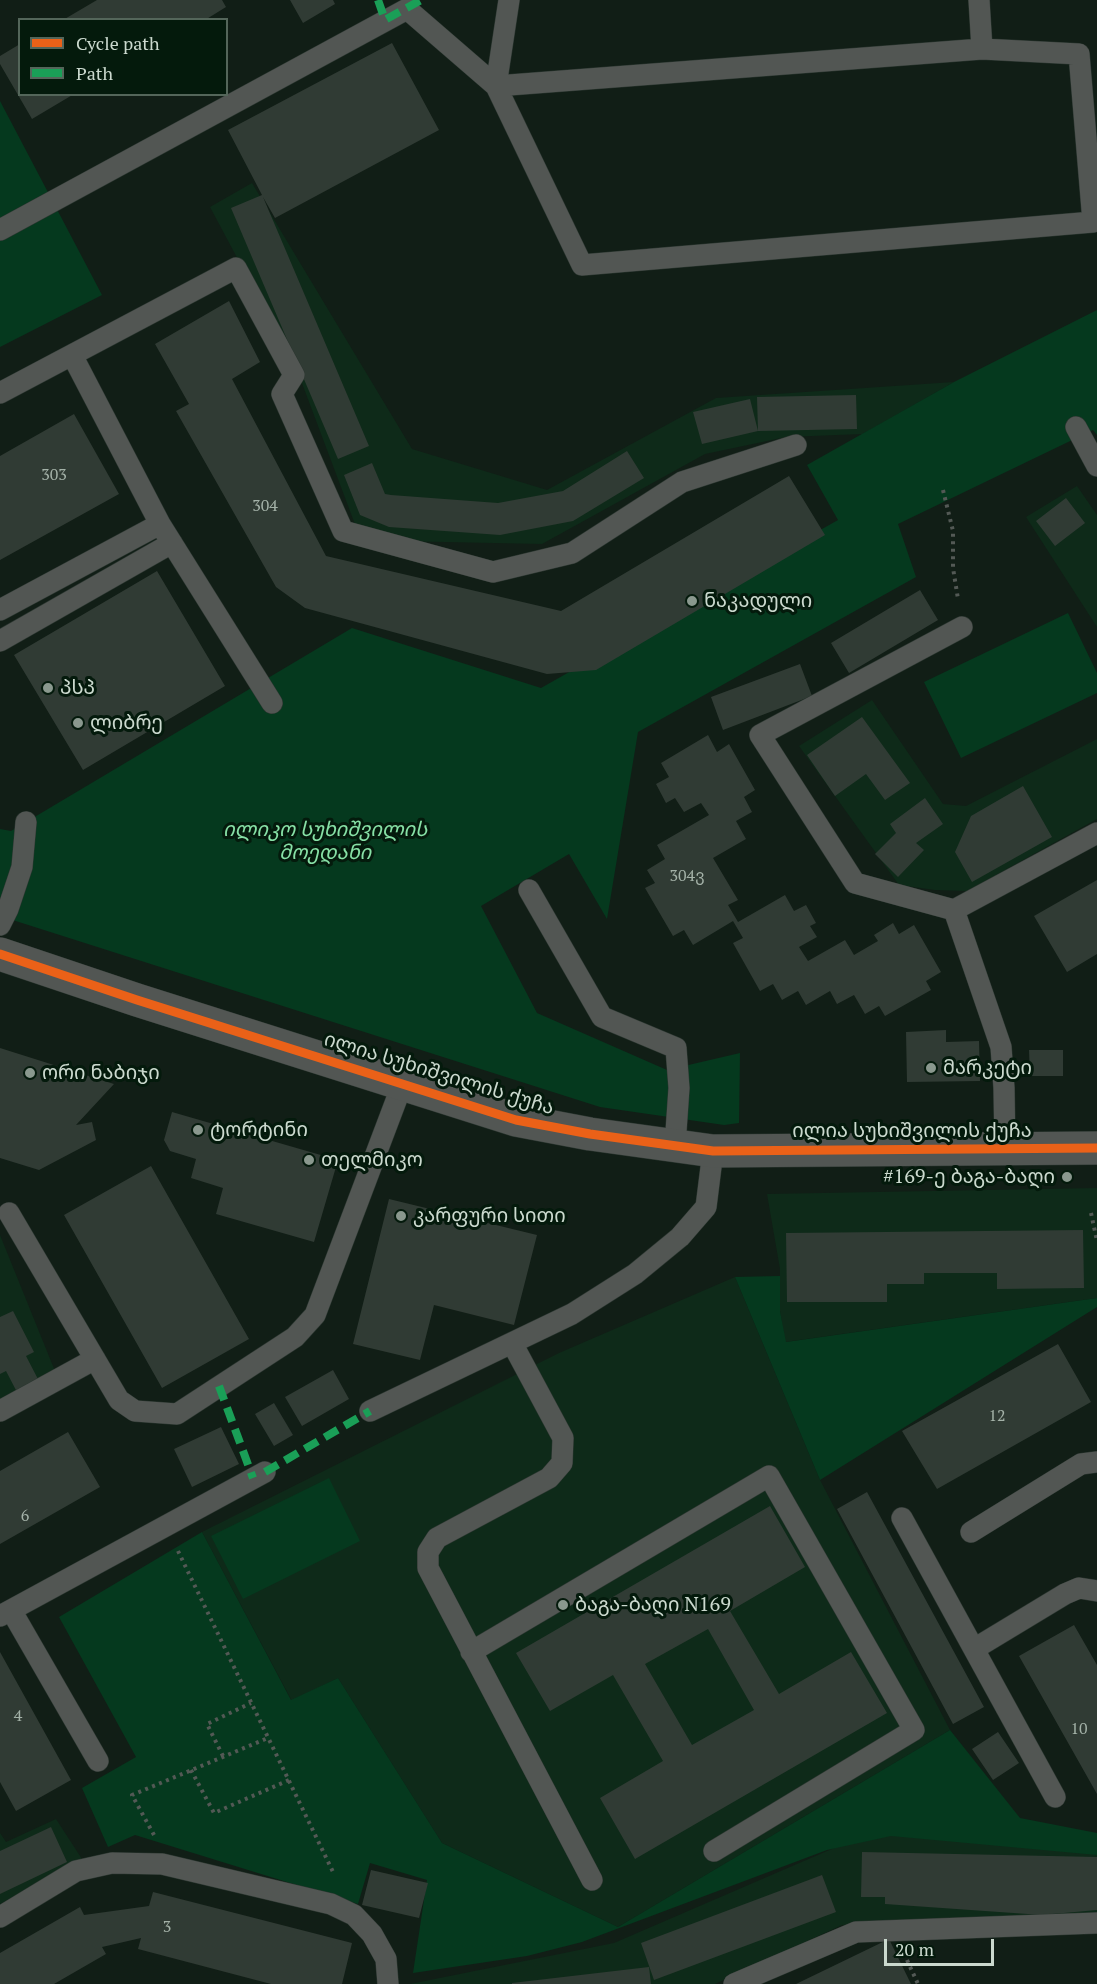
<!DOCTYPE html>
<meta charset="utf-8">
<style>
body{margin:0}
#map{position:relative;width:1097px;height:1984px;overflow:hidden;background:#111e16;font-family:"PT Serif",serif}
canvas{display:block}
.legend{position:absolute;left:18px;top:18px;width:210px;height:78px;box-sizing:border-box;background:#041a0c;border:2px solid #54665a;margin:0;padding:8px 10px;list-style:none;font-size:18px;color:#cbd9ce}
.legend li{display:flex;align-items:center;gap:12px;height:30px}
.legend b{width:30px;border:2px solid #54665a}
.scale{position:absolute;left:884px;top:1939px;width:110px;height:27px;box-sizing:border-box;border:3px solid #cbd9ce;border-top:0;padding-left:8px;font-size:18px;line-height:21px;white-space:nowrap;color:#cbd9ce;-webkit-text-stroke:4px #041a0c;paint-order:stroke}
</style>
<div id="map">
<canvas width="1097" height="1984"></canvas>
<ul class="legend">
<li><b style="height:8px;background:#ea6118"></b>Cycle path</li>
<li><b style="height:8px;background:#1a9f57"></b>Path</li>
</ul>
<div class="scale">20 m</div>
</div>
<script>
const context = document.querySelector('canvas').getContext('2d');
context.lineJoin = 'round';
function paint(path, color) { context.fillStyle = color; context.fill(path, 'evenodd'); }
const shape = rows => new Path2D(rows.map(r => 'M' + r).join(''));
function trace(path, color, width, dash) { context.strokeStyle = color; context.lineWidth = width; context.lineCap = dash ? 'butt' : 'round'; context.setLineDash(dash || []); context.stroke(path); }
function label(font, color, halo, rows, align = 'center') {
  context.font = font + ' "PT Serif","Noto Sans Georgian",serif'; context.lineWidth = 6; context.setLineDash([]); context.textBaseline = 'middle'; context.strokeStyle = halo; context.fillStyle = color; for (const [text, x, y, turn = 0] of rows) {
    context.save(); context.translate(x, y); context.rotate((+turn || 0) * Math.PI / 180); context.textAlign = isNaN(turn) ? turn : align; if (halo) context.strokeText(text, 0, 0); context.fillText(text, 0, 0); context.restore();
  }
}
const built = shape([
 [252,183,412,449,547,490,716,398,954,382,863,434,786,437,705,454,542,544,395,541,356,527,297,370,210,207],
 [1077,486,1097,515,1097,627,1026,517],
 [872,700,943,804,966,806,1097,739,1097,819,967,891,935,890,899,885,799,746],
 [1097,1188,1097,1298,785,1342,780,1311,780,1269,767,1194],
 [0,1235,57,1376,0,1407],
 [735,1277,820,1480,950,1730,618,1927,442,1843,338,1678,292,1701,202,1532,559,1353],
 [56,1819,82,1859,0,1904,0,1833,6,1842],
 [885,1826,1097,1843,1097,1913,842,1925,715,1984,410,1984,614,1943]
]);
const green = shape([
 [0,101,102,295,0,347],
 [1097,310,1097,435,1093,430,898,524,916,577,638,732,607,919,569,854,481,906,537,1013,667,1070,740,1053,739,1123,724,1125,600,1107,0,916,0,829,11,831,352,628,541,688,838,520,807,465,954,382],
 [1068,613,1097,673,1097,693,961,758,924,682],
 [780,1276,780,1311,786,1342,1097,1298,1097,1307,820,1480,735,1277],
 [329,1478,360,1541,243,1599,211,1536],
 [202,1532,291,1700,338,1678,442,1843,618,1927,950,1730,1020,1818,1097,1833,1097,1855,891,1836,827,1850,582,1942,527,1956,413,1973,427,1880,370,1863,358,1904,135,1835,108,1847,82,1788,136,1757,59,1617]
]);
const building = shape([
 [97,0,222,0,226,7,205,20,63,20],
 [290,0,333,0,335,4,303,23],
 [392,43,439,130,275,218,263,197,369,446,338,459,231,208,262,195,228,130],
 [20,44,20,94,74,94,32,119,0,64,0,56],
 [229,301,260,362,232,379,326,556,561,611,789,476,825,535,596,670,547,674,305,608,276,587,176,411,189,404,155,344],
 [856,395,857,429,758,431,757,397],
 [750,399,758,431,702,444,693,412],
 [74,414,119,494,0,560,0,456],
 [627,451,644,478,573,521,500,535,389,527,360,515,344,475,372,463,385,494,391,495,498,503,563,491],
 [1066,498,1085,523,1055,546,1036,521],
 [157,571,225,686,83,770,14,655],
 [920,590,938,620,849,673,831,643],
 [800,664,812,696,723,730,711,697],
 [862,717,910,783,885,800,866,774,835,796,807,755],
 [708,735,717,752,729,744,755,790,744,797,752,812,736,821,746,839,713,858,738,900,728,905,738,922,785,895,794,911,806,905,816,923,810,926,817,937,799,947,808,961,845,940,854,955,878,941,874,935,893,923,899,934,914,925,941,972,926,981,931,990,885,1016,879,1006,865,1014,854,995,837,1004,830,991,806,1005,798,991,782,1000,773,984,760,991,733,943,743,938,733,921,693,945,684,930,673,936,645,888,655,883,647,870,665,859,657,845,709,815,701,803,684,812,675,798,666,803,656,784,669,777,661,763],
 [1023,786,1052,837,972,882,955,852,971,816],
 [925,798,943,824,916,843,924,850,898,877,875,854,896,833,890,824],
 [1097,880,1097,954,1067,972,1034,916],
 [946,1030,946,1042,979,1041,980,1081,907,1082,906,1032],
 [0,1048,114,1084,76,1125,92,1122,96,1140,39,1170,0,1158],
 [1029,1050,1063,1050,1063,1076,1030,1076],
 [172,1112,338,1160,314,1242,216,1214,223,1188,191,1178,196,1159,170,1151,164,1140],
 [151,1166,249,1339,162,1388,64,1215],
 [389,1199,537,1235,514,1325,434,1305,420,1360,353,1344],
 [1083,1230,1084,1288,997,1289,997,1273,924,1273,924,1284,887,1284,887,1302,787,1302,786,1233],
 [13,1311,34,1352,26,1356,40,1383,18,1394,6,1371,0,1374,0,1317],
 [1058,1344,1091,1402,937,1489,902,1431],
 [333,1370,349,1399,302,1426,285,1397],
 [274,1403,293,1435,274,1446,255,1414],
 [221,1427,239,1464,192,1487,174,1449],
 [68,1432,100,1487,0,1544,0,1471],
 [867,1492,984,1707,953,1724,837,1509],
 [770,1506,805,1567,730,1611,779,1694,851,1652,887,1713,635,1859,600,1798,663,1761,613,1675,550,1711,516,1653],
 [708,1629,754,1710,692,1745,645,1664],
 [1074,1625,1097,1665,1097,1794,1019,1656],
 [0,1652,71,1780,16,1811,0,1782],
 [998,1732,1019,1763,993,1780,972,1749],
 [51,1827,67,1862,0,1894,0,1851],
 [862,1852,1097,1857,1097,1910,1042,1915,885,1904,885,1897,861,1897],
 [371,1870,428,1883,419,1918,362,1905],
 [822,1875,836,1912,654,1980,641,1943],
 [153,1892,352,1943,342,1984,271,1984,138,1949,141,1938,102,1947,106,1954,54,1984,0,1984,0,1953,80,1907,84,1915,149,1906],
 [889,1939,911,1984,796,1984],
 [649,1967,651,1984,512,1984,512,1983]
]);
const path = shape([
 [943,490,953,531,953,568,958,599],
 [1091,1213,1097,1241],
 [178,1551,334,1874],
 [223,1756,207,1724,251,1703],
 [191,1770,214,1813,289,1780],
 [154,1835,132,1795,268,1738],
 [907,1960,918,1984]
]);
const service = shape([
 [979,0,982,49],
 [0,230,407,9,496,86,982,49,1079,54,1093,222,582,265,496,86,509,0],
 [0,393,236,268,294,375,282,394,343,531,493,572,572,553,682,482,796,445],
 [1076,427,1097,466],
 [160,524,272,703],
 [0,610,160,524,72,355],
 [962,627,760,735,855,883,954,910,1097,833],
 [0,641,172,543],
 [529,890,602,1017,676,1048,679,1088,675,1146],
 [954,910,1001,1047,1004,1088,1005,1149],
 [0,925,8,909,22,867,26,822],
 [9,1213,119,1400,135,1411,177,1414,295,1337,315,1315,402,1085],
 [512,1343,563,1438,562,1463,549,1478,437,1538,428,1552,428,1568,592,1880],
 [0,1411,95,1359],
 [370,1411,572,1314,635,1274,680,1237,706,1207,713,1151],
 [902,1518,1055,1797],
 [971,1532,1081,1464,1097,1462],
 [11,1610,98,1761],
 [0,1616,265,1472],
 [974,1649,1065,1594,1079,1588,1097,1591],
 [471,1652,769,1476,914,1730,714,1851],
 [0,1917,76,1871,112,1863,162,1864,331,1904,354,1915,372,1934,386,1959,388,1984],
 [734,1984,856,1932,1097,1923]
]);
const tertiary = shape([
 [0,954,137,1000,516,1120,590,1134,713,1151,1097,1148]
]);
const quiet = shape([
 [378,0,385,20,421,0],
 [219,1386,253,1478],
 [265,1472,370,1411]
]);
const cycleway = shape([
 [0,954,137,1000,516,1120,590,1134,713,1151,1097,1148]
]);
const markers = [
 [692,601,6,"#8a988e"],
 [48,688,6,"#8a988e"],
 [78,723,6,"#8a988e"],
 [931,1068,6,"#8a988e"],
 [30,1073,6,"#8a988e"],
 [198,1130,6,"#8a988e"],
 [309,1160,6,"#8a988e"],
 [1067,1177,6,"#8a988e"],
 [401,1216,6,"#8a988e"],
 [563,1605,6,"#8a988e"]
];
const numberNames = [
 ["303",54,475],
 ["304",265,506],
 ["304ვ",687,876],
 ["12",997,1416],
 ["6",25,1516],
 ["4",18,1716],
 ["10",1079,1729],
 ["3",167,1927]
];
const poiNames = [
 ["ნაკადული",704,601],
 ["პსპ",60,688],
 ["ლიბრე",90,723],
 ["მარკეტი",943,1068],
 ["ორი ნაბიჯი",42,1073],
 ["ტორტინი",210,1130],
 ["თელმიკო",321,1160],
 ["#169-ე ბაგა-ბაღი",1055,1177,"right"],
 ["კარფური სითი",413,1216],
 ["ბაგა-ბაღი N169",575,1605]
];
const parkNames = [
 ["ილიკო სუხიშვილის",325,830],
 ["მოედანი",325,853]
];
const streetNames = [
 ["ილია სუხიშვილის ქუჩა",439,1074,17],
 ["ილია სუხიშვილის ქუჩა",912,1131]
];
paint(built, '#0e2a19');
paint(green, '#05391e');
paint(building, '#303b34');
trace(service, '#2c3731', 22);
trace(tertiary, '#2c3731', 34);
trace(path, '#535955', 4, [3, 4.5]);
trace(service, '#525653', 21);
trace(tertiary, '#525653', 33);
trace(quiet, '#1a9f57', 8, [15, 8]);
trace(cycleway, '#ea6118', 9);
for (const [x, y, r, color] of markers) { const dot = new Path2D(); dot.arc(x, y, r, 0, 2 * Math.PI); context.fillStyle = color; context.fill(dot); trace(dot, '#041a0c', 2); }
label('16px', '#a4b2a8', null, numberNames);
label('20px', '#cbd9ce', '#041a0c', poiNames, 'left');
label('italic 20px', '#87e1a6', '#041a0c', parkNames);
label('20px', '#cbd9ce', '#041a0c', streetNames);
</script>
